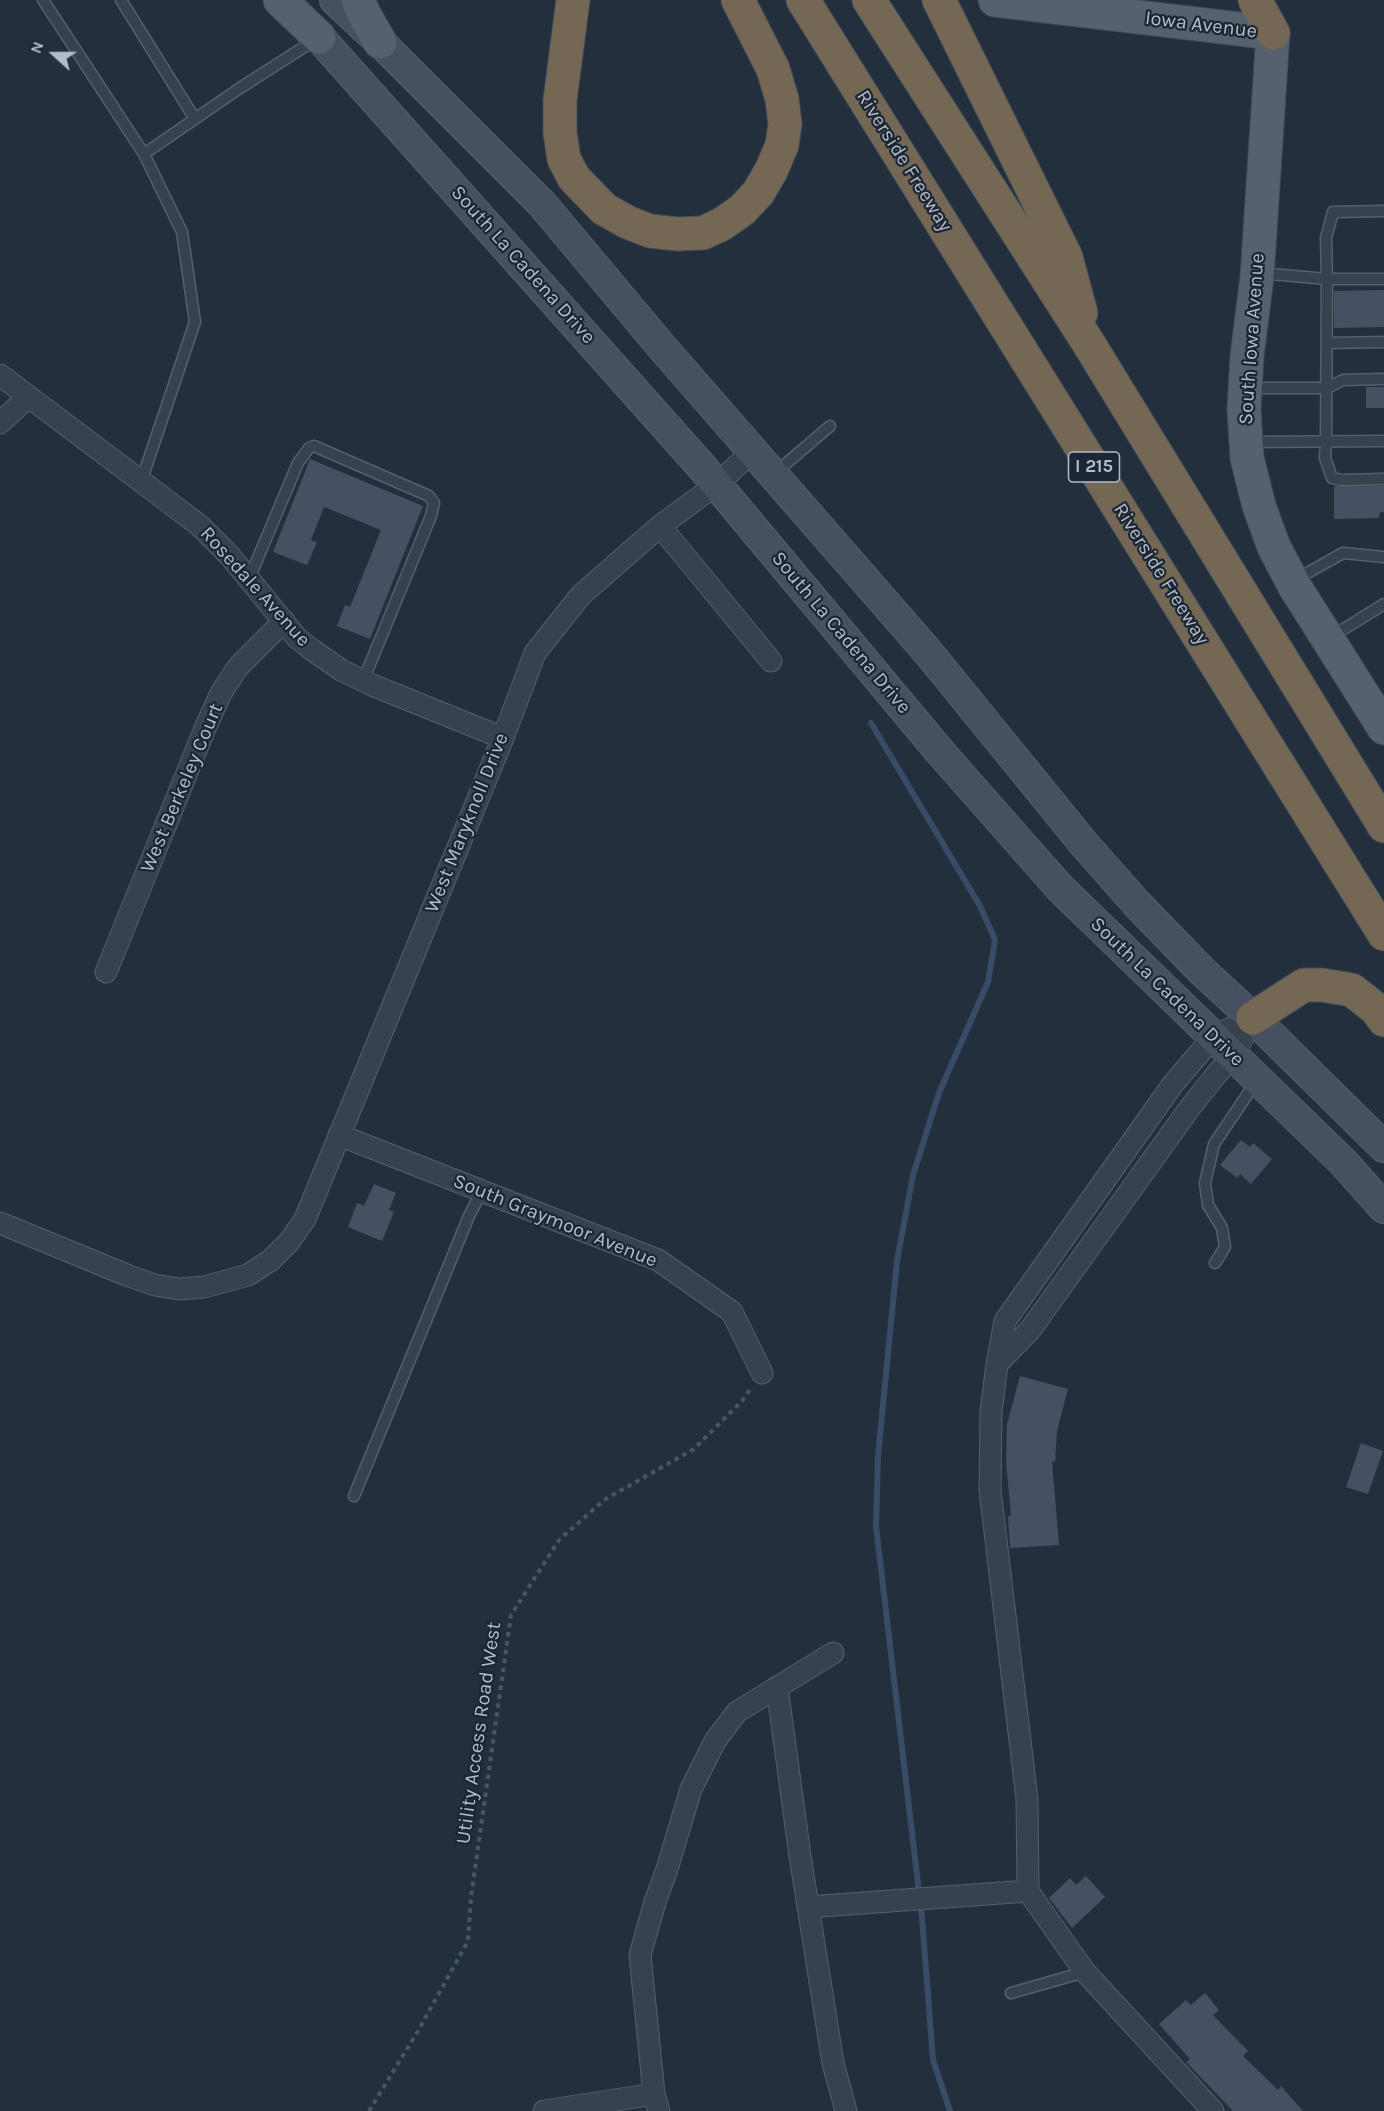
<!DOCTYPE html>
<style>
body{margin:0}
#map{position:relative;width:1384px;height:2111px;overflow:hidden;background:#242f3e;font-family:Karla,sans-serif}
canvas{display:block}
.north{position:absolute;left:24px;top:24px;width:60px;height:60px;-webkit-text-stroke:4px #1d2633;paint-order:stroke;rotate:291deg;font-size:16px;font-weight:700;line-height:24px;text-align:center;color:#b4bcc9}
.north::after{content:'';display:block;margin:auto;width:21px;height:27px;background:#b4bcc9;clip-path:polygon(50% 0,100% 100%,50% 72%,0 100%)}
</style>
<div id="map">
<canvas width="1384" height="2111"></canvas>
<div class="north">N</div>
</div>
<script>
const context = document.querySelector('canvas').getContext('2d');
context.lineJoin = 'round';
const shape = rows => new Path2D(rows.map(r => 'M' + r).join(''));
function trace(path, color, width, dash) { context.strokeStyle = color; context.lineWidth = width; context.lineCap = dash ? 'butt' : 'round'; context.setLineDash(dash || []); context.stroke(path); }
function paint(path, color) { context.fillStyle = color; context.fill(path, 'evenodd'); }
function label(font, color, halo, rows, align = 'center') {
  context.font = font + ' Karla,sans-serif'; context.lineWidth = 4.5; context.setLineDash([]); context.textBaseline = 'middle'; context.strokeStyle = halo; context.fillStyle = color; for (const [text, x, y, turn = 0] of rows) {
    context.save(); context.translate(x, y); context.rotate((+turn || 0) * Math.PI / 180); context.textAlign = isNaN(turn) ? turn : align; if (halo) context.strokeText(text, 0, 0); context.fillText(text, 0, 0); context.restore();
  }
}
const stream = shape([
 [871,723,980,906,995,940,988,982,939,1093,913,1175,897,1261,878,1456,876,1526,922,1918,933,2060,950,2111]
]);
const building = shape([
 [1384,290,1384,327,1334,328,1334,291],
 [1366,387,1384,387,1384,408,1366,408],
 [310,459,423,506,370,639,337,626,345,605,350,607,381,530,324,507,311,540,317,542,307,565,273,552],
 [1334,486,1384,486,1384,512,1380,512,1379,518,1334,519],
 [1241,1140,1250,1147,1253,1143,1272,1159,1251,1184,1240,1174,1237,1178,1220,1165],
 [374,1184,396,1193,389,1210,394,1212,382,1241,348,1227,357,1203,364,1206],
 [1020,1376,1068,1389,1057,1431,1055,1462,1052,1461,1059,1545,1010,1548,1008,1516,1011,1516,1006,1461,1007,1424],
 [1361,1443,1383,1451,1368,1494,1346,1487],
 [1086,1876,1105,1897,1072,1928,1049,1898,1070,1878,1076,1885],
 [1205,1993,1219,2010,1213,2015,1248,2051,1243,2056,1278,2090,1281,2086,1303,2111,1233,2111,1186,2062,1190,2059,1159,2024,1186,2000,1191,2005]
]);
const path = shape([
 [369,2111,418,2031,468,1941,471,1897,511,1615,559,1540,604,1500,694,1449,742,1401,751,1388]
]);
const service = shape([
 [43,0,144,154,237,90,315,40],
 [121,0,195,119],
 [1260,273,1327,279,1326,238,1333,212,1384,211],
 [1384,279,1327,279,1326,442,1325,458,1332,478,1342,480,1384,479],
 [1327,343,1384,342],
 [1248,388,1327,388,1343,380,1384,379],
 [1249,442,1384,441],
 [774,474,830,426],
 [141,482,195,322,182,232,144,154],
 [249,579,298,463,309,448,314,446,429,496,434,503,431,516,363,681],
 [1295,580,1343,553,1384,557],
 [1331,637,1384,604],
 [1215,1263,1225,1247,1222,1228,1208,1205,1205,1183,1214,1144,1257,1080],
 [354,1496,469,1216,482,1191],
 [1011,1993,1085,1972]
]);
const minor = shape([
 [0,375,199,525,230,556,297,638,311,649,341,670,372,685,503,738],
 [0,423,28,397],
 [660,526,771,661],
 [106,972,206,726,221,693,238,667,284,621],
 [339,1135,658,1260,732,1312,762,1373],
 [0,1223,129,1276,155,1285,179,1289,204,1287,248,1275,271,1260,289,1242,305,1219,503,738,535,653,581,595,660,526,717,484,753,451],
 [997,1364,1030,1330,1189,1109,1215,1076,1233,1056,1253,1018],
 [777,1687,800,1856,833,2063,846,2111],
 [808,1907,1028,1891],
 [544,2111,654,2094],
 [659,2111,654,2094,640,1955,655,1902,667,1869,691,1789,715,1741,737,1712,833,1653],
 [1213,2111,1085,1972,1028,1891,1027,1799,990,1490,991,1412,997,1364,1005,1321,1173,1084,1214,1036,1253,1018]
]);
const secondary = shape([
 [335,0,380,42,543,205,661,346,927,651,1084,844,1137,904,1202,971,1253,1018,1384,1147],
 [319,37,702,467,941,753,1060,888,1343,1162,1384,1208]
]);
const primary = shape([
 [280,0,319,37],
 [358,0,364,14,380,42],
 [995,0,1273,33,1257,277,1247,356,1244,410,1247,458,1259,506,1274,547,1295,587,1384,728]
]);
const motorway = shape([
 [573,0,560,100,560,133,564,159,574,178,604,209,627,222,650,231,677,234,703,233,722,224,742,210,758,193,771,171,782,145,785,124,782,99,773,69,738,0],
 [803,0,1384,934],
 [869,0,1089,344,1384,826],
 [939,0,1066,257,1081,313],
 [1255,0,1273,33],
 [1253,1018,1304,985,1322,985,1352,990,1376,1009,1384,1020]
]);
const shields = [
 [1094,467,51]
];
const shieldNames = [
 ["I 215",1094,467]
];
const streetNames = [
 ["Iowa Avenue",1201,25,7],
 ["Riverside Freeway",904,161,58],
 ["South La Cadena Drive",523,265,48],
 ["South Iowa Avenue",1252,339,-86],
 ["Riverside Freeway",1161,574,58],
 ["Rosedale Avenue",255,587,48],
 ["South La Cadena Drive",841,633,50],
 ["West Berkeley Court",182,788,-67],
 ["West Maryknoll Drive",467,823,-68],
 ["South La Cadena Drive",1167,992,44],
 ["South Graymoor Avenue",555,1221,22],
 ["Utility Access Road West",479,1733,-82]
];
trace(stream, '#394c67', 6);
paint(building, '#455162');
trace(service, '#565f6c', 13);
trace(minor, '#565f6c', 23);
trace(secondary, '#565f6c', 32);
trace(primary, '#414a57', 35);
trace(motorway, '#434c59', 35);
trace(path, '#44595c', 4, [4.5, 4.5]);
trace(service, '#38414e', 10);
trace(minor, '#38414e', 21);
trace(secondary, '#465061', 30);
trace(primary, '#56606e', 33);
trace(motorway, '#746855', 33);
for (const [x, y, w] of shields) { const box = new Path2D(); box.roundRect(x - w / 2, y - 15, w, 30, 4.5); context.fillStyle = '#1d2633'; context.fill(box); trace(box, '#b4bcc9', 1.5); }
label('bold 18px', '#b4bcc9', null, shieldNames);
label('20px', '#b4bcc9', '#1d2633', streetNames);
</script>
